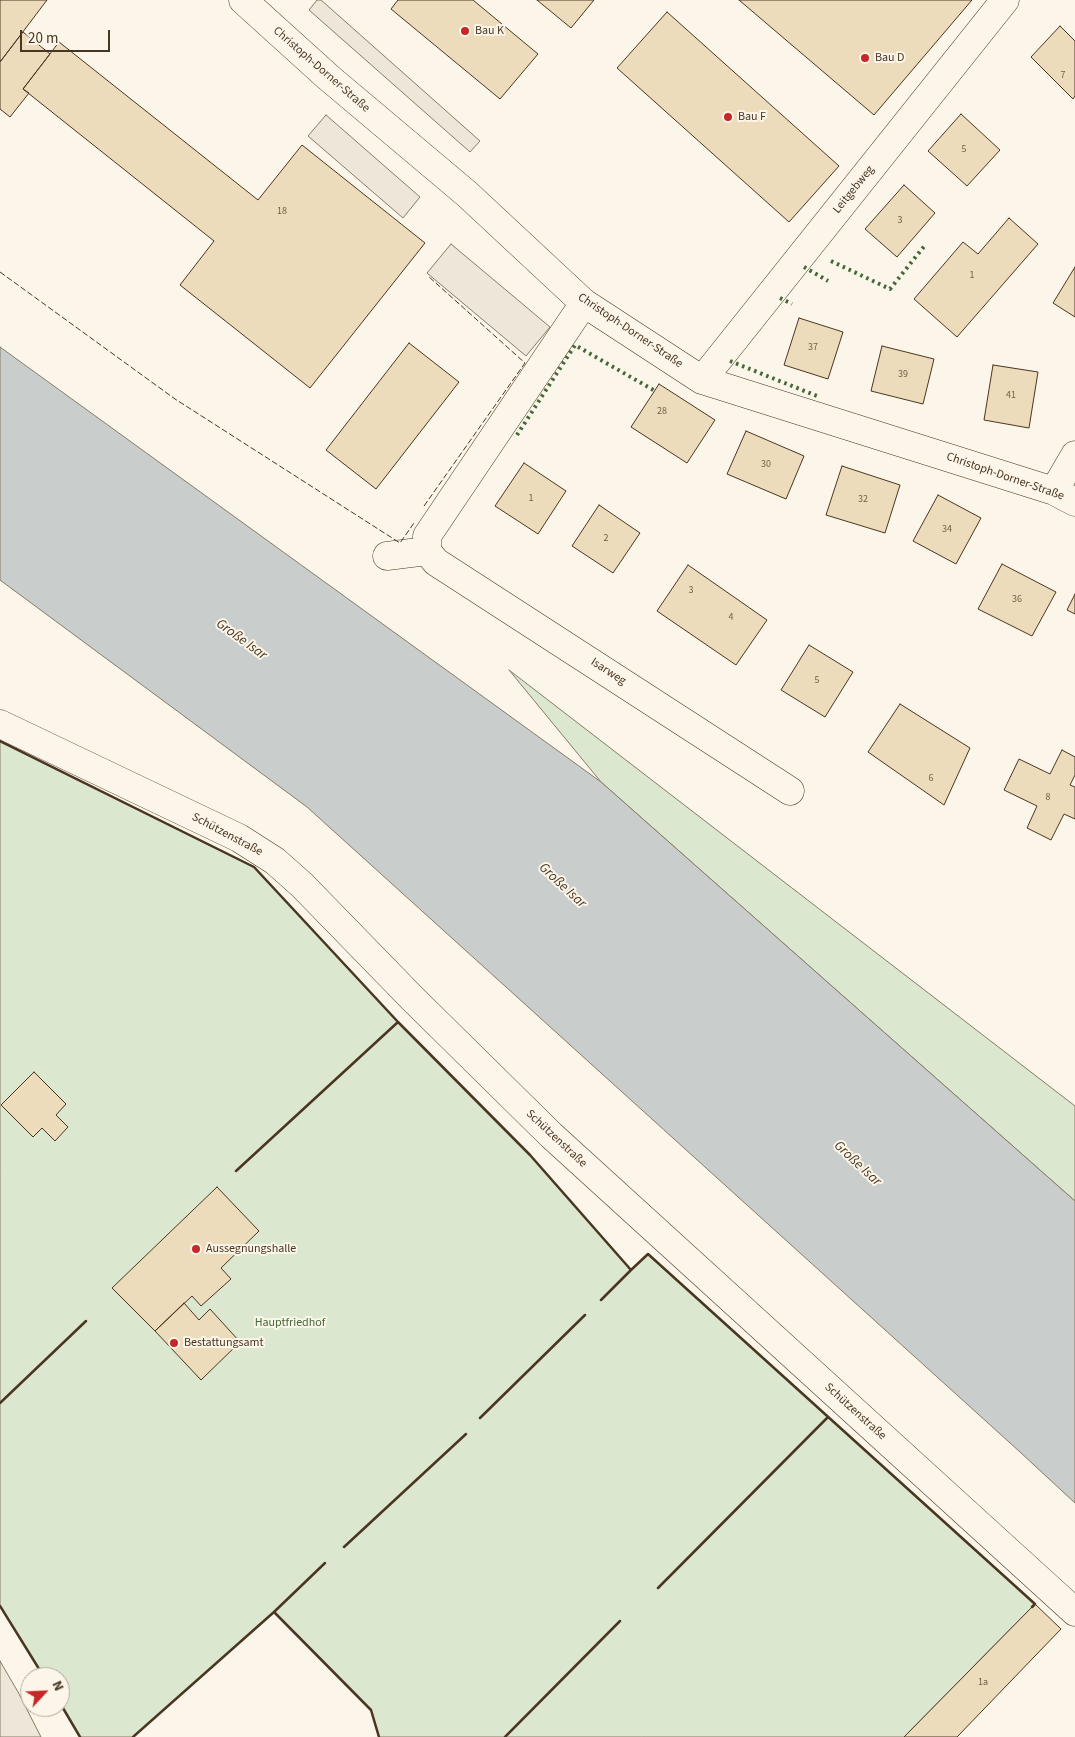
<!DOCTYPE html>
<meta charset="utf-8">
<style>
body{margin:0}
#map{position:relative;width:1075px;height:1737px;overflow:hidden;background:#fbf6e9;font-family:"Source Sans 3",sans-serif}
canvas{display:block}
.north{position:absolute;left:20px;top:1667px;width:50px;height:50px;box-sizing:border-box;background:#fbf6e9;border:1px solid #b4a999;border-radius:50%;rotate:65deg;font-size:14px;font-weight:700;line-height:20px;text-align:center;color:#4a3520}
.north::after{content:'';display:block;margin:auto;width:18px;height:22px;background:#c62828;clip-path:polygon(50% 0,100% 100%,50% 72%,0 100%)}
.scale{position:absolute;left:20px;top:30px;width:90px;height:22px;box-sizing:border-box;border:2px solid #4a3520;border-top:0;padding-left:6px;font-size:15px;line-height:18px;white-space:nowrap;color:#4a3520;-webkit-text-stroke:4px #fbf6e9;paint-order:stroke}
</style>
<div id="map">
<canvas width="1075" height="1737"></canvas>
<div class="north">N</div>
<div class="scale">20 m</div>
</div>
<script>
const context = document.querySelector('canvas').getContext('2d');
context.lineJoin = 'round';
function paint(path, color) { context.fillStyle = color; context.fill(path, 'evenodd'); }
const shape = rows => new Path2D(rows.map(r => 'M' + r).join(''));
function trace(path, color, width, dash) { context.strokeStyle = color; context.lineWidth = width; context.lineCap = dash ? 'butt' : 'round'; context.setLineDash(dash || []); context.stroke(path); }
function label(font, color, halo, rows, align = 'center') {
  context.font = font + ' "Source Sans 3",sans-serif'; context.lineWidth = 4; context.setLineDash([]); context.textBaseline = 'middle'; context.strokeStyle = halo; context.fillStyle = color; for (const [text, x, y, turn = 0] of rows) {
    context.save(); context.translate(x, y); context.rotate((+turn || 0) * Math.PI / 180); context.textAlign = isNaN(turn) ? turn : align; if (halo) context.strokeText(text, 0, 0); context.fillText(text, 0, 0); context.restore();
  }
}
const green = shape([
 [509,670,1075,1106,1075,1201,601,782,509,670],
 [0,741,254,867,398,1022,530,1155,631,1270,648,1254,1035,1604,904,1737,379,1737,371,1710,274,1612,133,1737,80,1737,60,1703,60,1677,44,1677,0,1606,0,741]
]);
const parking = shape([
 [317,0,321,0,480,141,470,152,309,10,317,0],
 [326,115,420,197,403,218,308,136,326,115],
 [451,244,550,327,526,356,427,273,451,244],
 [0,1661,18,1692,41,1737,0,1737,0,1661]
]);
const water = shape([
 [0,347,601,782,1075,1201,1075,1503,1020,1452,307,807,0,580,0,347]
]);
const building = shape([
 [0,0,47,0,0,62,0,0],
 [398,0,473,0,538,54,500,99,391,9,398,0],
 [537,0,594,0,571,28,537,0],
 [739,0,972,0,874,115,739,0],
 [667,12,839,166,789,222,617,68,667,12],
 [1060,26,1075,41,1075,96,1073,99,1031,57,1060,26],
 [23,32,50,54,23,89,29,93,10,117,0,109,0,62,23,32],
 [59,42,258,200,302,145,425,243,310,388,180,285,214,241,23,89,59,42],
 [961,114,1000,150,967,186,928,151,961,114],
 [904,185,935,213,897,257,865,229,904,185],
 [1009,218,1038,244,957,337,914,299,963,242,978,254,1009,218],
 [1075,267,1075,317,1053,303,1075,267],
 [799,318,843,332,828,379,784,365,799,318],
 [409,343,459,382,376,489,326,450,409,343],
 [882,346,934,359,923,404,871,391,882,346],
 [993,365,1038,372,1029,428,984,420,993,365],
 [659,384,715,420,687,463,631,427,659,384],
 [746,431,804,456,786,499,727,474,746,431],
 [524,463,566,491,538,534,495,506,524,463],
 [842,466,900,485,885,533,826,515,842,466],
 [938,495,981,518,956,564,913,541,938,495],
 [599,505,640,533,613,573,572,546,599,505],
 [1002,564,1056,592,1032,636,978,609,1002,564],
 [688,565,767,620,736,665,657,611,688,565],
 [1075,594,1075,614,1067,610,1075,594],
 [809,645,853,672,825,717,781,690,809,645],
 [900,704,970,748,944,805,868,752,900,704],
 [1062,750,1075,757,1075,775,1070,785,1075,787,1075,819,1064,814,1051,840,1027,828,1037,806,1004,790,1019,759,1050,774,1062,750],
 [34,1072,66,1104,56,1115,68,1127,55,1141,42,1128,33,1137,1,1105,34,1072],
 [217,1187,259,1231,221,1268,231,1279,201,1306,192,1296,155,1331,112,1288,217,1187],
 [184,1303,199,1320,210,1309,240,1342,201,1380,155,1331,184,1303],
 [1035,1604,1061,1629,957,1737,904,1737,1035,1604]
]);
const minor = shape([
 [243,0,328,77,467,194,584,303,702,380,1054,491,1075,502],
 [702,380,1005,0],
 [1054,491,1075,455],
 [427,551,436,562,790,791],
 [387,556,427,551,427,536,584,303],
 [0,724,239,838,275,861,302,885,412,998,551,1135,1075,1612]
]);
const hedge = shape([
 [831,261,890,289,926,244],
 [804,267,828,281],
 [780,298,792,304],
 [730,361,817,396],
 [517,435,575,345,655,391]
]);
const fence = shape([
 [0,272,175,399,400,543,414,523],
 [424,506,525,363,428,276]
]);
const wall = shape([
 [0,741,254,867,398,1022,530,1155,631,1270,648,1254,1035,1604,1032,1607],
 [236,1171,398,1022],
 [601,1300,631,1270],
 [0,1403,86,1321],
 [480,1418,585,1315],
 [344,1547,466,1434],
 [658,1588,828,1417],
 [0,1606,44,1677],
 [274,1612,325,1563],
 [60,1703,80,1737],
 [133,1737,274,1612,371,1710,379,1737],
 [505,1737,620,1621]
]);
const markers = [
 [465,31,5,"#c62828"],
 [865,58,5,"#c62828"],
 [728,117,5,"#c62828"],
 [196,1249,5,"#c62828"],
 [174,1343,5,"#c62828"]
];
const numberNames = [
 ["7",1063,76],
 ["5",964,150],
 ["18",282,212],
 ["3",900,221],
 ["1",972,276],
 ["37",813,348],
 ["39",903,375],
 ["41",1011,396],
 ["28",662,412],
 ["30",766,465],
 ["1",531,499],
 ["32",863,500],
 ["34",947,530],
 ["2",606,539],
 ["3",691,591],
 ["36",1017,600],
 ["4",731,618],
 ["5",817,681],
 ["6",931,779],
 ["8",1048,798],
 ["1a",983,1683]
];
const poiNames = [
 ["Bau K",475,31],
 ["Bau D",875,58],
 ["Bau F",738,117],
 ["Aussegnungshalle",206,1249],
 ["Bestattungsamt",184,1343]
];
const streetNames = [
 ["Christoph-Dorner-Straße",321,70,41],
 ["Leitgebweg",854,190,-51],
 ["Christoph-Dorner-Straße",630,331,34],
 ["Christoph-Dorner-Straße",1005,477,19],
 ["Isarweg",608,672,33],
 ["Schützenstraße",227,835,28],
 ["Schützenstraße",556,1139,43],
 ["Schützenstraße",855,1412,42]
];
const parkNames = [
 ["Hauptfriedhof",290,1323]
];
const waterNames = [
 ["Große Isar",241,640,36],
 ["Große Isar",562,886,43],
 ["Große Isar",857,1164,43]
];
paint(green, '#dce7d0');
trace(green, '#887966', 1);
paint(parking, '#ede7d9');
trace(parking, '#887966', 1);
paint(water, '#c9cecd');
trace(water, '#887966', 1);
paint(building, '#ecdcbc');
trace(building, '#4a3520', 1);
trace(minor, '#4a3520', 29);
trace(minor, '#fbf6e9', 28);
trace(hedge, '#436837', 4, [2.5, 4]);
trace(fence, '#4a3520', 1, [6, 2.5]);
trace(wall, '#4a3520', 2.5);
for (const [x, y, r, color] of markers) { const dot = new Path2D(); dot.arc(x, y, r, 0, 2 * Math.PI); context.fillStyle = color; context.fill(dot); trace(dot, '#fbf6e9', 2); }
label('10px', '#725f47', null, numberNames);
label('12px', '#4a3520', '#fbf6e9', poiNames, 'left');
label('12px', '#4a3520', '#fbf6e9', streetNames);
label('12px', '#436837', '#fbf6e9', parkNames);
label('italic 14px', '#4a3520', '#fbf6e9', waterNames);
</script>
